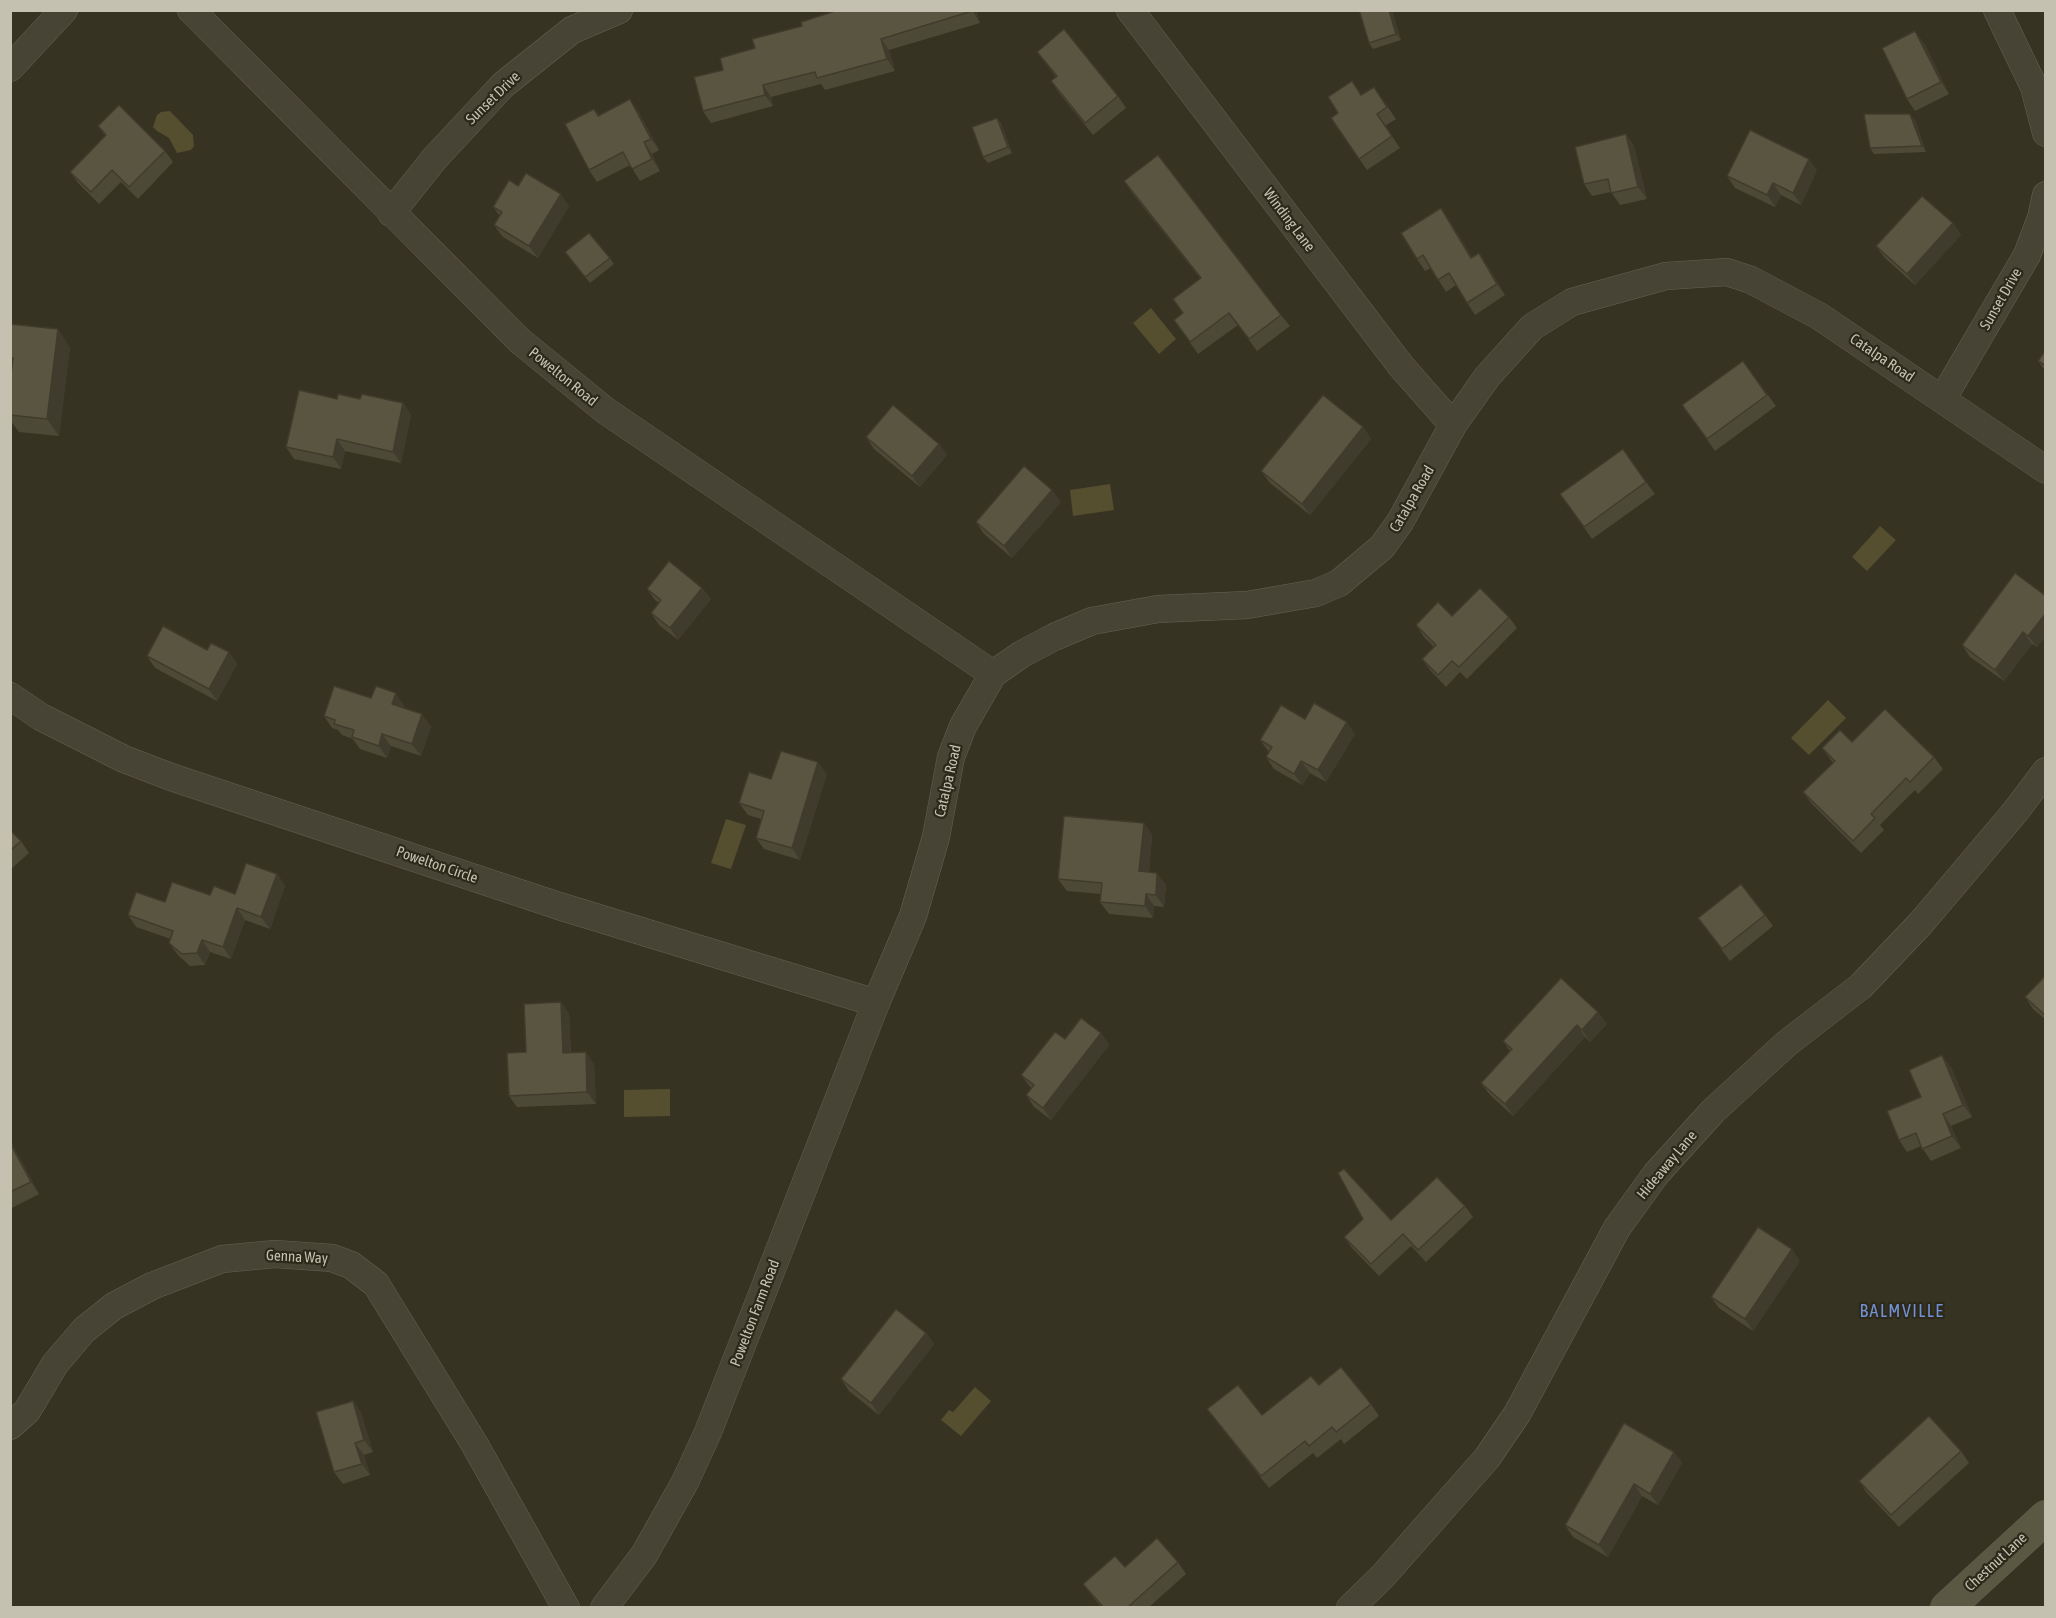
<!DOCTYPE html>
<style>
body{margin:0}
#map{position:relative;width:2056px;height:1618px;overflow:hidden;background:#373322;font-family:"Asap Condensed",sans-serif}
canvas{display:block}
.frame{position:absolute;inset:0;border:12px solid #c4c1b0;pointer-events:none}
</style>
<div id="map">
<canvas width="2056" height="1618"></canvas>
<div class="frame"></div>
</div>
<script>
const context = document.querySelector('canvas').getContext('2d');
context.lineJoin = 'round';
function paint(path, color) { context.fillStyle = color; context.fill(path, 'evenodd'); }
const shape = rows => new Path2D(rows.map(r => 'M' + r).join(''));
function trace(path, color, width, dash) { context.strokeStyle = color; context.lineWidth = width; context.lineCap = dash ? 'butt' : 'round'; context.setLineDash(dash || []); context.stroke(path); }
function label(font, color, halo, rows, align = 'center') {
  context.font = font + ' "Asap Condensed",sans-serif'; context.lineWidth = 4.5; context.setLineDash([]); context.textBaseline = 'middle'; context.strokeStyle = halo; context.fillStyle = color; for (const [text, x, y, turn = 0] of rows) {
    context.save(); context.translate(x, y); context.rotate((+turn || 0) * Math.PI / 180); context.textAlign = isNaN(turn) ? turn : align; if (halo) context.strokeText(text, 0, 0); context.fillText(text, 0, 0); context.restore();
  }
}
const water = shape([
 [170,111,193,135,194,146,191,150,177,153,169,138,157,131,153,127,157,115,161,112],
 [1151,308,1176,339,1159,354,1133,323],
 [1110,484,1114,510,1073,516,1070,490],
 [1880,526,1896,540,1867,571,1852,557],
 [1828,700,1846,718,1809,755,1791,738],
 [726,819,746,825,731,869,711,863],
 [670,1089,670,1116,624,1117,624,1090],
 [975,1387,991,1401,961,1436,941,1420,949,1410,953,1412]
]);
const street = shape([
 [191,10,520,341,606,411,993,674],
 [1130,10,1401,366,1453,425],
 [1997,10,2034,87,2046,133],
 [10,68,64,10],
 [391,213,435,158,503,85,572,30,619,10],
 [1943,398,2027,255,2041,218,2046,195],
 [10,696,41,717,124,759,171,777,559,906,876,1003],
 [10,1426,27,1411,55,1364,84,1330,114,1306,152,1286,222,1259,275,1254,332,1258,351,1265,376,1284,475,1445,566,1608],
 [604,1608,644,1555,685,1482,708,1432,876,1003,913,916,936,837,951,757,963,726,993,674,1022,654,1054,637,1092,621,1158,609,1247,605,1316,593,1339,583,1382,547,1400,522,1453,425,1487,377,1532,327,1572,302,1666,276,1727,272,1751,280,1819,316,2046,470],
 [1350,1608,1382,1577,1487,1458,1517,1414,1617,1228,1656,1174,1713,1111,1786,1044,1861,986,1921,923,2015,812,2046,771]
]);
const secondary = shape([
 [1947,1608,2046,1517]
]);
const wall = shape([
 [838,10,976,10,980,23,889,50,895,71,825,90,821,84,771,97,773,106,711,123,703,111,723,70,755,48,802,26],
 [1392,10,1401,40,1373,49,1369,43],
 [1924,43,1949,94,1915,111,1907,99],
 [1037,52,1118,96,1126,108,1093,135,1059,93,1051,81,1056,77],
 [1374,87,1396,119,1385,126,1400,148,1367,170,1331,118],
 [594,109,599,115,638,111,659,150,652,154,660,171,640,181,630,165,597,182,589,170],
 [997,118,1001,123,1012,153,988,163,983,157],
 [1915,120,1926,152,1874,154,1870,148],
 [98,126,165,151,173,162,138,199,121,182,99,204,79,184,70,172,105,136],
 [1626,134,1634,146,1647,199,1620,205,1611,192,1592,196,1584,184],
 [1817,170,1801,205,1781,195,1775,207,1735,188,1727,176],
 [1124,181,1281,315,1290,326,1257,351,1238,325,1198,354,1174,320,1183,314,1173,299,1200,278,1132,193],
 [518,186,569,206,538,258,503,237,494,225,500,216,493,207],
 [1449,220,1472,257,1487,265,1505,295,1475,315,1456,285,1446,292,1431,268,1425,271,1417,259],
 [1953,223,1961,235,1915,285,1885,258,1876,246],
 [565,252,610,258,614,264,590,283],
 [10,324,70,347,59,436,19,432,10,420,10,382,12,369,10,366],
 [2046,350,2046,372,2038,361],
 [1743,361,1776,406,1715,451,1682,405],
 [337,399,360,399,403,403,411,415,401,463,345,451,341,469,294,459,286,447],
 [1363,427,1371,439,1310,515,1270,483,1261,471],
 [866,437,939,444,947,455,920,487,874,449],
 [1646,482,1655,494,1592,539,1560,494],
 [1061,502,1012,558,984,534,976,522],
 [702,588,711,599,678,640,659,625,651,613,659,603,655,600,647,589],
 [2046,596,2046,635,2037,647,2032,644,2004,681,1970,657,1962,645],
 [1452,616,1509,617,1517,628,1467,679,1460,672,1446,687,1430,670,1422,659,1434,647,1424,637,1416,625],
 [207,650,229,652,237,664,217,701,155,668,147,656],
 [371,698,404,705,403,708,431,726,421,756,391,746,387,758,360,749,353,739,342,735,338,730,332,728,324,716],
 [1305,719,1355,734,1326,782,1310,773,1302,785,1274,769,1266,757,1269,752,1260,740],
 [1852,742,1934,757,1943,769,1918,794,1915,790,1880,825,1884,830,1861,853,1812,804,1803,792,1833,763,1822,748],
 [827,774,800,860,764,849,756,838,761,819,748,815,739,803],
 [1144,823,1152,835,1149,872,1166,885,1164,907,1154,906,1153,918,1109,914,1100,902,1101,894,1067,891,1058,879],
 [10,830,21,841,29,853,11,869,10,868],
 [277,874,285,886,270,929,245,920,231,959,210,952,205,965,190,966,178,955,169,943,171,939,136,927,128,915,165,902,210,895,235,894],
 [1765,915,1773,926,1730,961,1698,918],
 [2046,975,2046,1020,2033,1009,2025,997],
 [561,1002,569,1014,571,1052,594,1064,596,1104,517,1107,509,1096,526,1052],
 [1598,1012,1607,1024,1590,1042,1585,1037,1513,1116,1490,1095,1481,1083,1510,1051,1503,1041],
 [1101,1033,1109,1045,1051,1120,1034,1107,1026,1095,1031,1088,1021,1075,1065,1039],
 [1951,1067,1972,1117,1951,1126,1961,1148,1931,1161,1921,1146,1907,1152,1899,1140,1921,1097],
 [10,1140,39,1194,10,1209],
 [1465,1206,1473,1217,1426,1262,1411,1246,1379,1276,1352,1248,1344,1237,1363,1219,1391,1220],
 [1800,1261,1753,1331,1719,1308,1711,1297],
 [926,1333,934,1344,879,1415,849,1391,841,1379],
 [1319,1385,1371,1404,1379,1416,1344,1444,1341,1439,1317,1458,1313,1453,1269,1488,1216,1421,1207,1409,1262,1415],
 [353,1401,361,1413,373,1452,364,1455,370,1475,343,1484,334,1472],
 [1961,1451,1969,1463,1899,1527,1867,1493,1859,1481],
 [1674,1452,1682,1463,1658,1505,1642,1496,1608,1557,1573,1537,1565,1525],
 [1178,1562,1186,1574,1148,1608,1102,1608,1092,1596,1083,1584,1125,1567]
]);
const shadedWall = shape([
 [972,10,976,10,980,23],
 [1389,10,1392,10,1401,40,1396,34],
 [1915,31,1924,43,1949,94,1941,82],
 [881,39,889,50,895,71,887,59],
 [763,85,771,97,773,106,765,95],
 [630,99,638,111,659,150,651,139],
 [1910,114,1915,120,1926,152,1922,146],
 [997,118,1001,123,1012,153,1008,147],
 [1626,134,1634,146,1647,199,1638,187],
 [644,142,652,154,660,171,652,159],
 [1809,159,1817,170,1801,205,1793,193],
 [1773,183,1781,195,1775,207,1767,195],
 [561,194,569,206,538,258,529,246],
 [1441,208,1449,220,1480,269,1471,258],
 [1953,223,1961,235,1915,285,1907,274],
 [1479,253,1487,265,1505,295,1497,284],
 [58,329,70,347,59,436,47,419],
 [403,403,411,415,401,463,393,452],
 [1363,427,1371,439,1310,515,1302,504],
 [337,439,345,451,341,469,333,457],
 [939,444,947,455,920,487,912,476],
 [1052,490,1061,502,1012,558,1004,546],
 [702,588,711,599,678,640,670,628],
 [2046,613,2046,635,2037,647,2028,636],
 [2023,632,2032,644,2004,681,1995,670],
 [229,652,237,664,217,701,209,689],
 [396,693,404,705,401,716,392,704],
 [422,714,431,726,421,756,412,744],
 [1347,722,1355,734,1326,782,1318,770],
 [382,734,391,746,387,758,379,746],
 [1301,761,1310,773,1302,785,1294,774],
 [818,762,827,774,800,860,792,848],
 [1144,823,1152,835,1148,883,1139,871],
 [1157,873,1166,885,1164,907,1156,895],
 [277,874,285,886,270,929,261,917],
 [1146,894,1154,906,1153,918,1145,906],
 [237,908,245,920,231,959,223,947],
 [202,940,210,952,205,965,197,953],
 [561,1002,569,1014,571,1065,563,1053],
 [1598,1012,1607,1024,1590,1042,1582,1030],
 [1577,1025,1585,1037,1513,1116,1505,1104],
 [1101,1033,1109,1045,1051,1120,1043,1108],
 [586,1052,594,1064,596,1104,587,1092],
 [1942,1055,1951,1067,1972,1117,1963,1105],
 [1943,1114,1951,1126,1961,1148,1952,1136],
 [10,1140,39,1194,31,1182,10,1143],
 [1792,1249,1800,1261,1753,1331,1745,1319],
 [926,1333,934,1344,879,1415,871,1403],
 [353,1401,361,1413,373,1452,364,1440],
 [355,1443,364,1455,370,1475,362,1464],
 [1674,1452,1682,1463,1658,1505,1650,1494],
 [1634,1484,1642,1496,1608,1557,1599,1545]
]);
const building = shape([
 [838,10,972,10,972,11,881,39,887,59,817,78,815,72,763,85,765,95,703,111,694,77,723,70,720,58,755,48,752,39,802,26,801,22,838,10],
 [1359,10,1389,10,1396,34,1369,43,1359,10],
 [1064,29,1118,96,1085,123,1051,81,1057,76,1037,52,1064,29],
 [1915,31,1941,82,1907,99,1882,48,1915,31],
 [1352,81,1361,95,1374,87,1387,107,1377,114,1392,136,1359,159,1331,118,1338,113,1328,97,1352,81],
 [630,99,651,139,644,142,652,159,632,169,623,152,589,170,565,124,594,109,598,116,630,99],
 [119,105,165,151,129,187,112,170,91,192,70,172,106,135,98,126,119,105],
 [1864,114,1910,114,1922,146,1870,148,1864,114],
 [997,118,1008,147,983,157,972,127,997,118],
 [1750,130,1809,159,1793,193,1773,183,1767,195,1727,176,1750,130],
 [1626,134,1638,187,1611,193,1608,179,1584,184,1575,147,1626,134],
 [1158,155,1281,315,1249,339,1229,313,1190,342,1174,320,1183,313,1173,299,1201,278,1124,181,1158,155],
 [526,173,561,194,529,246,494,225,502,212,493,207,509,180,518,186,526,173],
 [1922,196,1953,223,1907,274,1876,246,1922,196],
 [1441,208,1471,258,1479,253,1497,284,1467,303,1449,273,1438,280,1423,255,1417,259,1401,233,1441,208],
 [589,233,610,258,585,277,565,252,589,233],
 [10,324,58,329,47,419,10,415,10,382,13,358,10,358,10,324],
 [2046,350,2046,366,2038,361,2046,350],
 [1743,361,1767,395,1707,439,1682,405,1743,361],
 [299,390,337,399,338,394,360,399,362,394,403,403,393,452,337,439,333,457,286,447,299,390],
 [1323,395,1363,427,1302,504,1261,471,1323,395],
 [893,405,939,444,912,476,866,437,893,405],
 [1623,449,1646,482,1584,527,1560,494,1623,449],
 [1024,466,1052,490,1004,546,976,522,1024,466],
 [669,561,702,588,670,628,651,613,661,600,647,589,669,561],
 [2015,573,2046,596,2046,613,2028,636,2023,632,1995,670,1962,645,2015,573],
 [1480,588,1509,617,1459,667,1452,661,1438,675,1422,659,1436,645,1416,625,1438,602,1452,616,1480,588],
 [163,626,207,650,211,643,229,652,209,689,147,656,163,626],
 [334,686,371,698,376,686,396,693,392,704,422,714,412,744,382,734,379,746,352,737,354,730,334,724,335,720,324,716,334,686],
 [1314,703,1347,722,1318,770,1301,761,1294,774,1266,757,1272,747,1260,740,1281,705,1305,719,1314,703],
 [1885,709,1934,757,1910,782,1906,778,1871,814,1875,818,1853,841,1803,792,1835,761,1822,748,1840,730,1852,742,1885,709],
 [781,751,818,762,792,848,756,838,764,811,739,803,749,772,771,779,781,751],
 [1064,816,1144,823,1139,871,1157,873,1156,895,1146,894,1145,906,1100,902,1102,883,1058,879,1064,816],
 [10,830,21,841,10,851,10,830],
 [246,863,277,874,261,917,237,908,223,947,202,940,197,953,182,954,169,943,173,931,128,915,136,892,165,902,172,882,210,895,214,886,235,894,246,863],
 [1741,884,1765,915,1722,949,1698,918,1741,884],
 [2046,975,2046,1016,2025,997,2046,975],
 [1561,978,1598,1012,1582,1030,1577,1025,1505,1104,1481,1083,1512,1049,1503,1041,1561,978],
 [561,1002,563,1053,586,1052,587,1092,509,1096,507,1053,526,1052,524,1004,561,1002],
 [1081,1018,1101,1033,1043,1108,1026,1095,1034,1085,1021,1075,1055,1032,1065,1039,1081,1018],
 [1942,1055,1963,1105,1943,1114,1952,1136,1922,1149,1916,1133,1899,1140,1887,1111,1921,1097,1909,1070,1942,1055],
 [10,1143,31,1182,10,1192,10,1143],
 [1344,1169,1391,1220,1437,1177,1465,1206,1418,1250,1403,1234,1371,1264,1344,1237,1363,1219,1338,1173,1344,1169],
 [1758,1227,1792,1249,1745,1319,1711,1297,1758,1227],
 [896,1309,926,1333,871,1403,841,1379,896,1309],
 [1341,1367,1371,1404,1336,1432,1332,1427,1309,1446,1305,1441,1261,1476,1207,1409,1238,1385,1262,1415,1311,1376,1319,1385,1341,1367],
 [353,1401,364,1440,355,1443,362,1464,334,1472,316,1412,353,1401],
 [1929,1416,1961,1451,1891,1515,1859,1481,1929,1416],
 [1624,1423,1674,1452,1650,1494,1634,1484,1599,1545,1565,1525,1624,1423],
 [1157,1538,1178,1562,1127,1608,1104,1608,1083,1584,1115,1556,1125,1567,1157,1538]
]);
const streetNames = [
 ["Sunset Drive",493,98,-44],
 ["Winding Lane",1289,220,53],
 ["Sunset Drive",2001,299,-60],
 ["Catalpa Road",1882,358,34],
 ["Powelton Road",563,377,39],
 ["Catalpa Road",1412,499,-60],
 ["Catalpa Road",948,781,-77],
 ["Powelton Circle",437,865,19],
 ["Hideaway Lane",1667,1165,-50],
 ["Genna Way",297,1257,3],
 ["Powelton Farm Road",755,1313,-69],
 ["Chestnut Lane",1996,1562,-43]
];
const quarterNames = [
 ["BALMVILLE",1902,1311]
];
paint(water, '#554e2f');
trace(street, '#656253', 28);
trace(secondary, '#656253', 34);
trace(street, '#484435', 27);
trace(secondary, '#5a5743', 33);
paint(wall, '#4d4937');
paint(shadedWall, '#3f3c2d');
paint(building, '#5a5540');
trace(building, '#3f3c2d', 1.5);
label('15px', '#c4c1b0', '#2c291b', streetNames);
context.letterSpacing = '1.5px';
label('18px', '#7291d2', '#2c291b', quarterNames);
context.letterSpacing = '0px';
</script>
